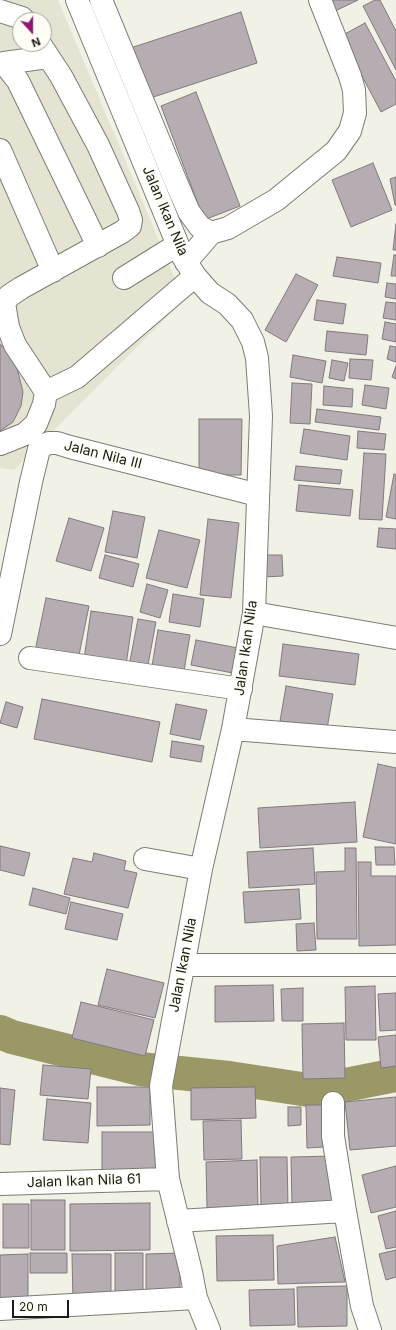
<!DOCTYPE html>
<style>
body{margin:0}
#map{position:relative;width:396px;height:1330px;overflow:hidden;background:#f1f1e6;font-family:Inter,sans-serif}
canvas{display:block}
.north{position:absolute;left:12px;top:12px;width:40px;height:40px;box-sizing:border-box;background:#fffef4;border:1px solid #a3a39b;border-radius:50%;rotate:159deg;font-size:11px;font-weight:700;line-height:16px;text-align:center;color:#1a1a16}
.north::after{content:'';display:block;margin:auto;width:14px;height:18px;background:#8f1776;clip-path:polygon(50% 0,100% 100%,50% 72%,0 100%)}
.scale{position:absolute;left:12px;top:1300px;width:57px;height:18px;box-sizing:border-box;border:2px solid #1a1a16;border-top:0;padding-left:5px;font-size:12px;line-height:14px;white-space:nowrap;color:#1a1a16;-webkit-text-stroke:3px #fffef4;paint-order:stroke}
</style>
<div id="map">
<canvas width="396" height="1330"></canvas>
<div class="north">N</div>
<div class="scale">20 m</div>
</div>
<script>
const context = document.querySelector('canvas').getContext('2d');
context.lineJoin = 'round';
function paint(path, color) { context.fillStyle = color; context.fill(path, 'evenodd'); }
const shape = rows => new Path2D(rows.map(r => 'M' + r).join(''));
function trace(path, color, width, dash) { context.strokeStyle = color; context.lineWidth = width; context.lineCap = dash ? 'butt' : 'round'; context.setLineDash(dash || []); context.stroke(path); }
function label(font, color, halo, rows, align = 'center') {
  context.font = font + ' Inter,sans-serif'; context.lineWidth = 3; context.setLineDash([]); context.textBaseline = 'middle'; context.strokeStyle = halo; context.fillStyle = color; for (const [text, x, y, turn = 0] of rows) {
    context.save(); context.translate(x, y); context.rotate((+turn || 0) * Math.PI / 180); context.textAlign = isNaN(turn) ? turn : align; if (halo) context.strokeText(text, 0, 0); context.fillText(text, 0, 0); context.restore();
  }
}
const built = shape([
 [0,0,58,0,184,300,14,470,0,468],
 [20,20,44,20,44,44,20,44]
]);
const river = shape([
 [0,1032,12,1037,140,1069,229,1078,315,1091,396,1075]
]);
const building = shape([
 [327,0,358,0,333,12,327,0],
 [375,0,380,0,396,31,396,70,363,6,375,0],
 [241,12,257,63,129,105,112,54,241,12],
 [365,23,396,81,396,104,381,112,341,36,365,23],
 [196,92,240,206,204,220,161,106,196,92],
 [373,163,392,210,351,227,332,180,373,163],
 [396,177,396,205,395,205,390,179,396,177],
 [396,224,396,250,393,250,396,224],
 [394,255,396,255,396,276,391,276,394,255],
 [337,257,381,263,378,283,333,276,337,257],
 [296,274,318,285,286,342,265,330,296,274],
 [387,283,396,284,396,299,385,297,387,283],
 [317,300,346,304,343,324,314,320,317,300],
 [386,302,396,303,396,320,383,318,386,302],
 [385,322,396,324,396,342,382,339,385,322],
 [327,331,368,335,366,355,325,351,327,331],
 [0,344,12,356,17,368,23,392,21,406,13,422,0,431,0,344],
 [390,346,396,347,396,362,387,359,390,346],
 [293,355,326,361,322,383,290,377,293,355],
 [350,359,373,360,371,380,349,378,350,359],
 [332,360,348,363,344,381,329,378,332,360],
 [396,366,396,379,392,377,396,366],
 [292,383,312,384,310,424,290,423,292,383],
 [365,385,389,388,386,409,362,405,365,385],
 [324,386,353,389,352,407,323,405,324,386],
 [317,409,381,417,379,430,315,422,317,409],
 [199,419,242,419,241,475,199,475,199,419],
 [304,429,350,436,347,460,300,453,304,429],
 [358,431,386,434,384,450,357,448,358,431],
 [364,453,386,454,382,520,359,519,364,453],
 [296,466,342,470,340,484,294,480,296,466],
 [394,474,396,475,396,519,386,517,394,474],
 [299,485,353,490,350,516,296,511,299,485],
 [113,511,145,517,137,558,105,552,113,511],
 [69,518,104,528,91,571,56,561,69,518],
 [208,519,239,523,231,598,200,595,208,519],
 [379,528,396,529,396,549,377,547,379,528],
 [159,530,200,540,187,588,146,578,159,530],
 [105,555,139,564,133,587,99,578,105,555],
 [262,555,282,555,283,576,263,577,262,555],
 [147,584,168,590,160,618,140,612,147,584],
 [173,594,204,599,200,627,169,622,173,594],
 [46,598,89,606,78,660,35,651,46,598],
 [91,611,133,617,126,665,84,659,91,611],
 [138,619,156,622,147,670,129,666,138,619],
 [158,630,190,635,183,677,151,672,158,630],
 [196,640,243,649,238,674,191,665,196,640],
 [283,644,359,654,355,685,279,676,283,644],
 [286,686,333,694,327,729,280,721,286,686],
 [42,699,160,722,152,762,34,739,42,699],
 [6,702,23,707,17,728,0,723,6,702],
 [176,704,207,710,200,740,170,734,176,704],
 [172,741,204,746,201,762,170,757,172,741],
 [378,764,396,768,396,844,363,837,378,764],
 [355,802,357,842,260,848,258,808,355,802],
 [0,846,30,853,24,876,0,870,0,846],
 [375,847,394,847,395,865,376,865,375,847],
 [313,848,315,884,249,888,247,852,313,848],
 [345,848,356,848,357,939,317,939,316,872,345,871,345,848],
 [94,853,126,861,124,870,137,873,128,908,64,894,73,858,92,862,94,853],
 [358,862,371,862,371,876,396,876,396,945,359,946,358,862],
 [33,888,70,898,66,914,29,905,33,888],
 [299,889,301,919,245,923,243,892,299,889],
 [71,902,123,914,117,940,65,929,71,902],
 [314,923,316,950,297,951,296,924,314,923],
 [107,969,164,983,155,1018,98,1005,107,969],
 [273,985,274,1021,215,1022,215,986,273,985],
 [375,986,376,1040,346,1040,345,987,375,986],
 [303,988,303,1021,282,1021,281,989,303,988],
 [396,993,396,1030,380,1031,378,994,396,993],
 [81,1002,154,1020,145,1056,72,1038,81,1002],
 [344,1023,345,1078,303,1079,302,1024,344,1023],
 [396,1035,396,1066,381,1068,378,1037,396,1035],
 [43,1065,91,1069,88,1099,40,1095,43,1065],
 [97,1087,150,1087,150,1125,97,1126,97,1087],
 [255,1087,256,1118,191,1120,191,1088,255,1087],
 [0,1088,15,1090,10,1145,0,1144,0,1088],
 [396,1097,396,1146,350,1150,345,1102,396,1097],
 [47,1099,91,1103,88,1143,43,1140,47,1099],
 [306,1105,322,1105,323,1147,307,1148,306,1105],
 [288,1107,301,1107,301,1125,288,1126,288,1107],
 [241,1120,242,1159,204,1160,203,1121,241,1120],
 [102,1132,162,1132,162,1177,102,1177,102,1132],
 [334,1156,335,1205,292,1206,291,1157,334,1156],
 [260,1157,287,1157,288,1207,261,1208,260,1157],
 [257,1160,258,1207,207,1208,206,1162,257,1160],
 [396,1166,396,1207,371,1213,362,1175,396,1166],
 [31,1200,65,1200,65,1250,31,1250,31,1200],
 [150,1203,150,1250,70,1251,70,1204,150,1203],
 [3,1204,29,1204,29,1248,3,1248,3,1204],
 [396,1211,396,1247,386,1249,378,1216,396,1211],
 [273,1235,274,1280,217,1281,216,1236,273,1235],
 [335,1237,345,1282,278,1284,277,1246,335,1237],
 [396,1250,396,1277,386,1280,379,1254,396,1250],
 [30,1253,67,1253,67,1273,30,1273,30,1253],
 [115,1253,143,1253,143,1298,115,1299,115,1253],
 [180,1253,180,1293,146,1293,146,1254,180,1253],
 [28,1254,28,1304,0,1305,0,1255,28,1254],
 [72,1254,111,1254,111,1303,73,1303,72,1254],
 [347,1286,347,1326,298,1327,297,1287,347,1286],
 [294,1289,295,1325,250,1326,249,1290,294,1289]
]);
const minor = shape([
 [77,0,182,255,195,276,210,293,227,304,242,320,253,342,257,358,261,416,254,613,233,729,201,869,161,1086,168,1179,191,1272,196,1298,209,1330],
 [101,0,176,182,189,212,200,227,211,233,228,228,276,200,336,151,350,131,355,113,354,90,350,76,320,0],
 [0,11,22,18,24,20],
 [4,63,48,57],
 [0,64,4,63,18,81,98,246],
 [0,150,53,271],
 [186,262,211,233],
 [124,278,177,245],
 [46,392,77,377,195,276],
 [0,444,25,434,36,424,44,404,46,392,15,345,8,327,4,303,9,296,21,288,122,232,130,226,131,220,128,211,98,145,61,76,40,44],
 [254,613,396,638],
 [0,634,31,482,39,449,44,445,49,443,57,443,70,447,258,495],
 [30,658,241,689],
 [233,729,396,742],
 [145,859,201,869],
 [183,965,396,965],
 [333,1103,333,1136,345,1211,362,1306,370,1330],
 [0,1184,168,1179],
 [178,1221,345,1211],
 [0,1309,196,1298]
]);
const streetNames = [
 ["Jalan Ikan Nila",165,211,67],
 ["Jalan Nila III",103,455,14],
 ["Jalan Ikan Nila",246,648,-82],
 ["Jalan Ikan Nila",183,965,-79],
 ["Jalan Ikan Nila 61",84,1181,-2]
];
paint(built, '#e5e4d2');
trace(river, '#9b9867', 34);
paint(building, '#b6adb3');
trace(building, '#81797e', 1);
trace(minor, '#7d7c73', 24);
trace(minor, '#fff', 22);
label('14px', '#1a1a16', '#fffef4', streetNames);
</script>
